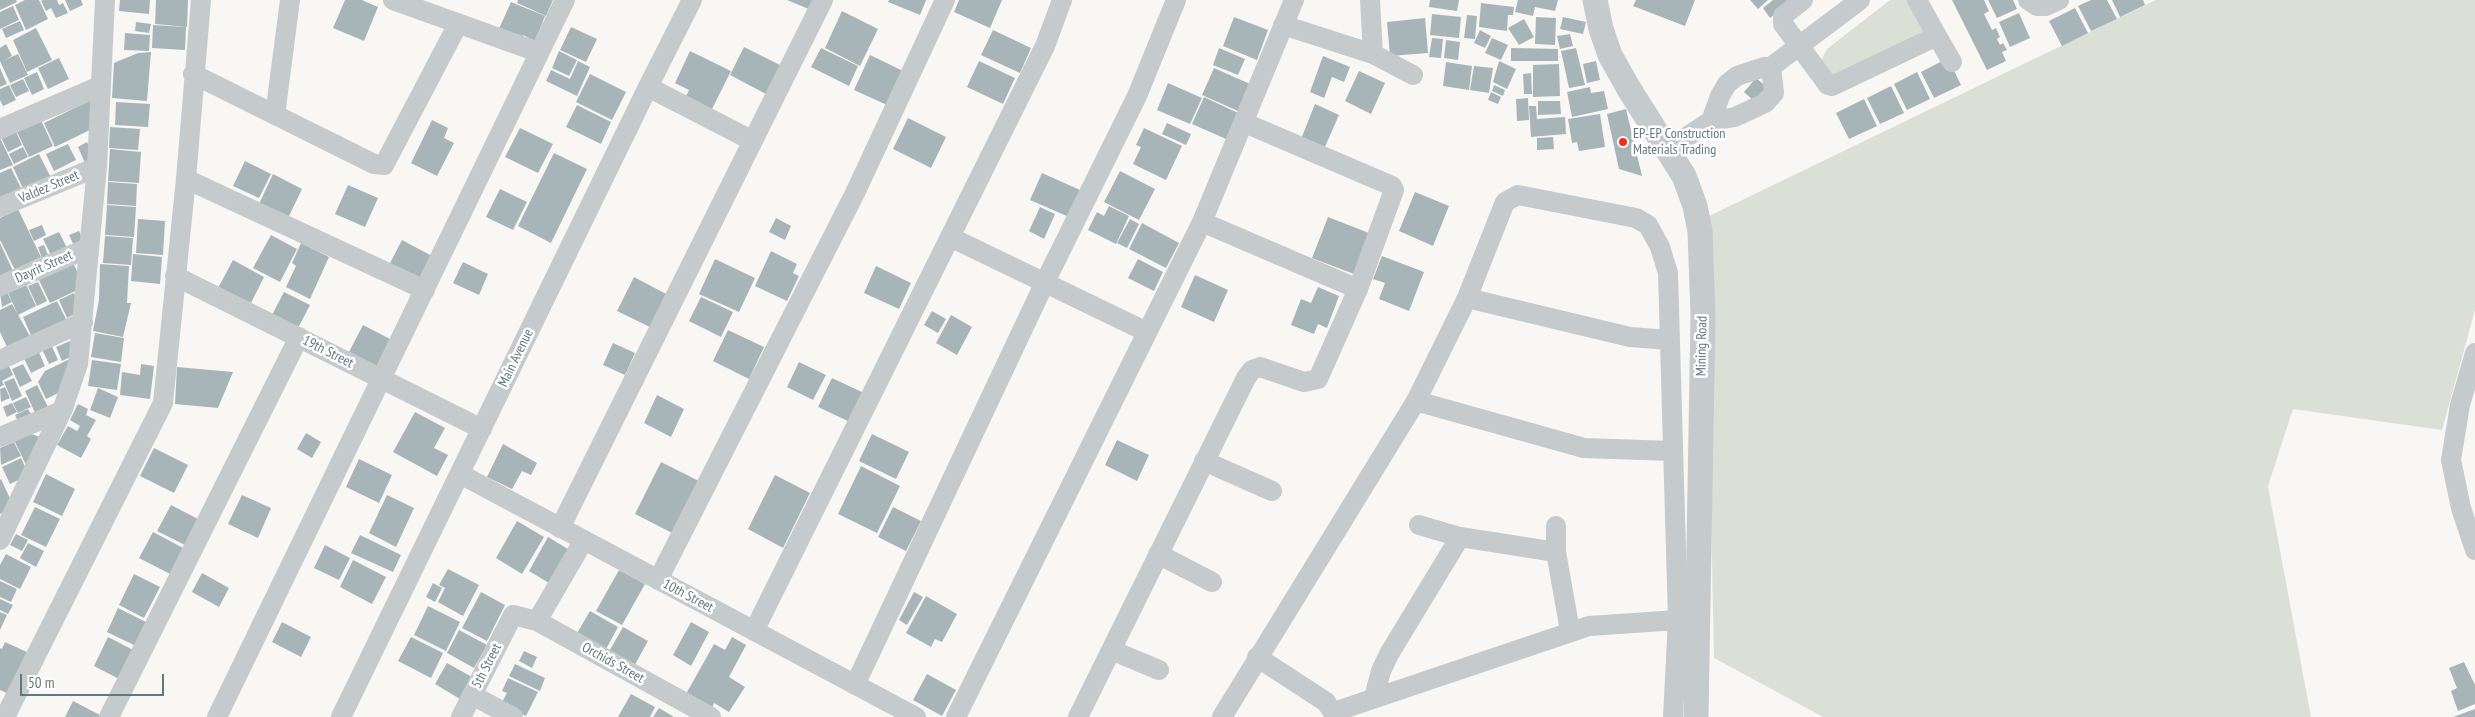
<!DOCTYPE html>
<style>
body{margin:0}
#map{position:relative;width:2475px;height:717px;overflow:hidden;background:#f8f7f4;font-family:"PT Sans Narrow",sans-serif}
canvas{display:block}
.scale{position:absolute;left:20px;top:674px;width:144px;height:22px;box-sizing:border-box;border:2px solid #607881;border-top:0;padding-left:6px;font-size:15px;line-height:18px;white-space:nowrap;color:#607881;-webkit-text-stroke:4px #fff;paint-order:stroke}
</style>
<div id="map">
<canvas width="2475" height="717"></canvas>
<div class="scale">50 m</div>
</div>
<script>
const context = document.querySelector('canvas').getContext('2d');
context.lineJoin = 'round';
function paint(path, color) { context.fillStyle = color; context.fill(path, 'evenodd'); }
const shape = rows => new Path2D(rows.map(r => 'M' + r).join(''));
function trace(path, color, width, dash) { context.strokeStyle = color; context.lineWidth = width; context.lineCap = dash ? 'butt' : 'round'; context.setLineDash(dash || []); context.stroke(path); }
function label(font, color, halo, rows, align = 'center') {
  context.font = font + ' "PT Sans Narrow",sans-serif'; context.lineWidth = 5; context.setLineDash([]); context.textBaseline = 'middle'; context.strokeStyle = halo; context.fillStyle = color; for (const [text, x, y, turn = 0] of rows) {
    context.save(); context.translate(x, y); context.rotate((+turn || 0) * Math.PI / 180); context.textAlign = isNaN(turn) ? turn : align; if (halo) context.strokeText(text, 0, 0); context.fillText(text, 0, 0); context.restore();
  }
}
const green = shape([
 [1890,0,1909,0,1926,32,1832,83,1820,62,1827,49],
 [2156,0,2475,0,2475,310,2442,430,2293,409,2268,486,2311,717,1823,717,1714,658,1705,218]
]);
const building = shape([
 [0,0,16,0,17,2,0,10],
 [25,0,39,0,48,19,26,30,15,5],
 [43,0,57,0,59,5,63,3,68,13,56,18,51,8,46,11,41,1],
 [65,0,81,0,83,5,70,11],
 [120,0,150,0,149,14,119,11],
 [156,0,188,0,187,27,155,24],
 [345,0,362,0,378,7,364,41,333,28],
 [518,0,553,0,546,16,517,3],
 [787,0,815,0,811,10],
 [889,0,926,0,920,15,888,2],
 [959,0,1002,0,990,28,954,12],
 [1430,0,1459,0,1457,11,1429,7],
 [1518,0,1558,0,1555,11,1535,7,1533,16,1515,12],
 [1636,0,1695,0,1685,26,1633,6],
 [1750,0,1768,0,1758,9],
 [1773,0,1792,0,1770,18,1763,8],
 [1952,0,1984,0,1989,11,1984,14,1992,30,1996,28,2000,37,1997,39,2000,45,2003,43,2007,50,2002,52,2006,61,1987,70],
 [1988,0,2013,0,2017,9,1997,18],
 [2091,0,2107,0,2117,19,2091,31,2078,6],
 [2112,0,2143,0,2145,5,2120,17],
 [511,2,545,16,535,41,523,35,521,41,498,31],
 [1481,3,1514,7,1513,15,1508,15,1507,31,1479,27],
 [13,6,19,20,0,29,0,12],
 [2075,8,2088,33,2062,46,2049,21],
 [842,11,878,29,860,66,825,48],
 [2019,13,2030,38,2010,47,1999,22],
 [1432,14,1461,17,1459,38,1430,35],
 [1467,15,1477,16,1475,39,1464,38],
 [1234,17,1268,30,1257,60,1223,46],
 [1536,17,1556,18,1555,45,1535,44],
 [1563,17,1586,22,1583,34,1560,29],
 [1425,18,1428,53,1390,56,1387,22],
 [1524,19,1534,37,1519,45,1508,28],
 [20,21,24,30,6,38,2,29],
 [136,22,151,24,149,33,135,31],
 [153,25,186,27,185,50,152,48],
 [571,27,597,39,586,62,560,50],
 [36,28,52,60,27,72,13,40],
 [993,30,1031,48,1020,73,981,55],
 [1480,30,1491,36,1485,48,1474,43],
 [125,33,150,35,149,51,124,50],
 [1570,34,1573,46,1560,49,1557,36],
 [1432,38,1443,39,1441,58,1429,57],
 [1492,38,1508,45,1501,60,1485,53],
 [1446,40,1460,42,1458,60,1444,58],
 [6,44,12,56,3,61,18,54,28,75,10,83,0,61,0,48],
 [744,47,780,65,766,94,730,75],
 [821,48,858,66,849,86,811,67],
 [1219,48,1245,59,1238,75,1213,65],
 [1511,48,1558,49,1558,61,1511,61],
 [1576,48,1585,85,1569,88,1561,51],
 [559,51,577,60,569,76,552,68],
 [690,51,731,71,711,111,685,98,689,90,675,83],
 [151,52,147,101,112,98,114,63,138,53],
 [870,55,903,71,887,105,854,90],
 [1323,56,1350,67,1344,82,1332,77,1324,98,1310,92],
 [59,58,69,79,48,89,38,68],
 [1948,58,1961,85,1934,98,1921,72],
 [578,61,590,67,577,96,546,81,551,70,570,79],
 [979,61,1015,78,1003,104,967,87],
 [1499,61,1516,69,1507,89,1493,82],
 [1596,61,1600,80,1587,83,1583,64],
 [1446,62,1472,66,1469,90,1443,86],
 [1559,64,1560,96,1533,97,1533,65],
 [1474,66,1493,68,1489,93,1470,90],
 [0,68,7,84,0,87],
 [1214,68,1250,84,1238,111,1202,95],
 [1359,71,1385,83,1371,114,1345,101],
 [37,72,44,89,32,95,24,78],
 [1917,72,1930,99,1907,110,1894,84],
 [1531,73,1532,94,1524,94,1523,74],
 [590,74,626,92,612,120,576,102],
 [1756,78,1769,89,1756,103,1744,92],
 [23,79,29,91,16,97,10,85],
 [1168,83,1202,98,1190,124,1157,110],
 [9,85,16,100,3,106,0,100,0,89],
 [1494,85,1505,90,1503,96,1492,91],
 [1891,86,1904,113,1880,124,1867,98],
 [1590,87,1591,93,1604,91,1608,109,1572,117,1567,92],
 [1491,92,1501,97,1498,104,1488,100],
 [1204,97,1238,113,1226,139,1192,124],
 [1528,98,1529,120,1517,121,1516,99],
 [93,99,92,129,55,147,44,123],
 [1864,99,1877,126,1849,139,1836,113],
 [1538,101,1560,101,1561,114,1538,115],
 [116,102,150,104,148,127,115,125],
 [1315,104,1339,115,1324,149,1301,139],
 [577,105,611,122,601,144,566,127],
 [1529,106,1536,106,1537,119,1565,117,1566,134,1531,137],
 [1626,109,1642,176,1619,169,1607,114],
 [1600,114,1605,147,1579,151,1577,142,1572,143,1568,119],
 [40,118,53,146,29,157,16,130],
 [908,118,946,137,931,168,893,149],
 [432,120,448,128,444,138,454,143,437,176,411,163],
 [1167,123,1191,134,1186,145,1162,134],
 [14,127,22,145,8,152,0,135],
 [110,127,140,129,138,150,109,148],
 [520,128,553,144,538,173,505,157],
 [1144,128,1182,146,1166,180,1133,164,1141,147,1136,145],
 [1553,137,1554,149,1537,150,1537,138],
 [0,138,13,165,0,170],
 [87,142,95,159,85,163,78,147],
 [68,144,76,160,54,171,46,154],
 [23,147,28,157,14,164,9,154],
 [110,149,141,152,139,183,108,181],
 [554,153,587,169,551,243,518,226],
 [39,154,52,180,25,193,13,167],
 [245,161,271,174,259,198,233,186],
 [11,168,23,192,0,204,0,173],
 [1120,171,1155,189,1139,220,1104,202],
 [1042,173,1080,190,1069,217,1030,200],
 [273,174,302,189,288,218,259,204],
 [108,182,137,184,136,206,107,204],
 [348,185,378,198,365,227,335,214],
 [500,189,527,202,513,230,486,217],
 [1415,192,1449,206,1433,246,1399,231],
 [107,205,136,207,134,237,105,235],
 [1109,206,1129,216,1116,244,1088,230,1097,212,1104,216],
 [1040,207,1055,214,1044,239,1029,231],
 [18,209,41,257,15,270,0,240,0,218],
 [1328,217,1369,233,1354,274,1312,258],
 [776,218,791,226,785,240,769,232],
 [138,219,165,221,163,255,136,253],
 [1130,219,1139,224,1127,248,1117,243],
 [1142,223,1179,243,1166,268,1129,249],
 [42,225,46,235,34,241,29,230],
 [79,231,85,243,75,248,69,235],
 [59,232,68,250,52,257,43,239],
 [271,235,297,249,280,282,253,268],
 [105,236,133,238,131,265,103,263],
 [402,240,432,256,419,281,389,265],
 [0,243,13,271,0,278],
 [301,243,329,257,310,299,286,287,296,266,292,263],
 [44,245,48,255,42,258,38,247],
 [771,251,797,264,793,273,799,276,787,301,755,286],
 [133,254,162,257,160,284,131,281],
 [1382,256,1424,272,1409,311,1379,299,1385,283,1373,279],
 [71,258,84,287,50,303,36,274],
 [715,259,755,278,739,312,699,294],
 [1138,259,1163,272,1154,291,1128,278],
 [233,260,264,277,250,305,218,288],
 [463,262,488,274,479,295,453,283],
 [100,264,129,266,127,303,131,303,123,337,93,331,99,300],
 [876,266,911,283,899,309,864,293],
 [1195,275,1228,290,1214,322,1181,307],
 [634,277,668,295,652,328,617,311],
 [24,280,36,306,18,315,6,288],
 [38,282,47,301,37,306,28,286],
 [1318,287,1339,296,1327,328,1318,324,1314,334,1291,325,1301,299,1311,303],
 [6,290,12,302,2,307,0,292],
 [284,292,310,305,297,330,271,317],
 [74,293,82,310,67,318,59,300],
 [701,297,733,312,721,337,689,321],
 [57,301,68,323,33,340,23,317],
 [12,304,32,340,9,351,0,332,0,310],
 [932,311,946,319,938,333,924,325],
 [951,315,972,327,957,355,936,343],
 [363,325,390,339,377,366,349,352],
 [728,330,764,347,749,379,713,361],
 [95,333,124,338,121,362,91,357],
 [70,341,76,354,62,361,56,347],
 [50,342,58,360,49,364,41,347],
 [613,343,635,353,625,375,603,365],
 [37,348,45,366,31,373,22,354],
 [72,358,67,389,46,399,38,382,45,371],
 [6,360,13,375,2,381,4,385,0,387,0,363],
 [92,360,121,364,117,390,88,386],
 [799,362,826,375,813,400,787,387],
 [23,364,32,381,20,387,12,369],
 [141,364,154,366,150,399,120,395,122,372,140,375],
 [177,367,233,372,218,408,175,404],
 [14,378,22,396,12,401,4,382],
 [832,378,864,393,850,422,818,407],
 [37,385,49,409,36,415,25,391],
 [5,387,10,398,1,402,0,389],
 [98,388,118,397,110,418,90,410],
 [657,395,684,409,671,437,644,423],
 [26,397,31,407,18,413,13,403],
 [12,403,17,412,7,417,3,407],
 [78,404,88,409,86,415,96,420,87,436,91,439,81,458,57,445,68,426,77,431,80,426,70,420],
 [28,409,33,418,19,424,15,415],
 [415,412,445,428,434,448,448,455,437,476,393,452],
 [28,433,40,437,28,469,14,440],
 [306,433,321,442,312,458,297,449],
 [872,434,909,452,896,479,859,461],
 [1117,440,1149,455,1137,481,1105,465],
 [14,442,21,456,1,465,0,448],
 [503,444,537,463,531,475,522,471,512,489,487,477],
 [154,448,188,465,174,493,140,476],
 [21,458,29,475,10,484,2,467],
 [359,459,392,475,379,503,346,487],
 [661,462,701,482,674,534,635,514],
 [861,466,900,486,877,533,838,514],
 [46,474,75,489,62,516,33,502],
 [775,475,810,493,783,548,748,529],
 [1,479,14,507,0,514,0,480],
 [242,495,271,508,258,538,228,524],
 [387,495,414,508,396,547,369,533],
 [171,505,200,520,187,546,157,531],
 [35,507,60,519,46,547,21,535],
 [893,507,921,521,906,551,878,537],
 [517,521,544,537,522,574,496,558],
 [153,532,187,550,174,576,139,558],
 [16,534,28,540,22,551,10,545],
 [360,535,401,555,393,572,351,553],
 [548,537,573,552,554,586,529,571],
 [28,543,44,551,36,567,20,558],
 [325,545,350,558,339,580,314,568],
 [6,554,31,567,20,589,0,579,0,565],
 [353,560,386,577,372,604,340,587],
 [448,569,479,585,463,616,438,602,445,588,439,585],
 [619,570,645,584,622,625,596,611],
 [202,573,229,588,219,607,192,592],
 [134,574,160,587,144,618,119,605],
 [0,581,17,589,11,602,0,597],
 [433,583,442,588,435,602,426,597],
 [481,592,505,605,487,641,462,628],
 [914,592,923,597,907,625,899,620],
 [926,596,957,614,942,642,935,639,931,647,906,633],
 [0,599,13,605,8,614,0,610],
 [428,606,460,622,446,651,414,635],
 [118,608,146,622,138,647,107,632],
 [590,611,618,627,605,651,576,635],
 [0,612,7,615,0,630],
 [282,622,311,637,301,657,272,642],
 [691,622,709,632,691,666,673,655],
 [623,627,648,641,632,670,607,655],
 [459,630,487,645,474,668,447,653],
 [108,637,137,652,123,681,94,666],
 [411,637,443,653,431,678,398,661],
 [732,637,746,645,729,677,745,687,729,712,714,703,710,713,686,694,714,644,725,650],
 [5,642,27,652,11,695,0,690,0,648,2,649],
 [524,651,537,657,532,668,519,661],
 [2464,662,2475,685,2475,704,2458,711,2451,691,2457,688,2449,668],
 [447,663,472,677,460,699,435,684],
 [515,664,545,678,540,691,509,676],
 [927,674,956,690,942,716,913,700],
 [508,678,538,692,526,716,501,704,507,693,502,691],
 [631,694,655,707,650,717,618,717],
 [73,701,100,715,99,717,65,717],
 [659,708,674,717,653,717],
 [2475,709,2475,717,2453,717]
]);
const minor = shape([
 [393,0,538,52],
 [1803,0,1783,16,1783,24,1828,85,1832,86,1937,36,1917,0],
 [2028,0,2037,6,2046,6,2059,0],
 [1283,25,1373,54,1370,0],
 [1937,36,1952,62],
 [1373,54,1413,75],
 [193,74,374,164,384,165,458,24],
 [648,87,753,141],
 [275,115,290,0],
 [1711,121,1720,96,1727,84,1737,76,1764,67,1771,67,1860,0],
 [0,129,100,86],
 [1668,149,1711,121,1735,117,1765,103,1774,93,1771,67],
 [186,179,425,290],
 [0,207,97,167],
 [1202,222,1358,289,1394,190,1392,186,1245,123],
 [950,237,1147,332],
 [175,276,482,429],
 [0,286,88,248],
 [1467,298,1630,337,1669,340],
 [2475,353,2460,405,2451,460,2461,508,2475,550],
 [0,360,83,322],
 [1416,401,1584,448,1672,451],
 [0,437,62,411],
 [1204,461,1272,491],
 [460,474,916,717],
 [1419,525,1460,537,1556,552],
 [1556,526,1556,552,1570,631],
 [560,528,823,0],
 [0,540,62,411,78,364,97,167,105,0],
 [1158,554,1212,582],
 [658,580,855,193,945,0],
 [537,621,584,540],
 [754,631,1045,46,1062,0],
 [1111,650,1159,670],
 [1257,657,1326,702,1336,717],
 [855,685,1045,282,1137,96,1176,0],
 [472,695,513,717],
 [1374,697,1381,671,1389,654,1460,537],
 [1334,712,1589,626,1678,620],
 [5,717,163,403,186,179,201,0],
 [109,717,299,337],
 [217,717,565,0],
 [341,717,648,87,692,0],
 [461,717,513,615,537,621,711,717],
 [956,717,1202,222,1294,0],
 [1078,717,1246,378,1252,370,1260,367,1304,382,1318,379,1358,289],
 [1222,717,1416,401,1467,298,1505,202,1518,195,1636,218,1648,225,1660,247,1668,273,1678,620,1673,717]
]);
const tertiary = shape([
 [1595,0,1601,29,1610,55,1629,89,1684,176,1695,206,1700,231,1703,316,1696,717]
]);
const markers = [
 [1623,142,5,"#ef2e1d"]
];
const poiNames = [
 ["EP-EP Construction",1633,134],
 ["Materials Trading",1633,150]
];
const streetNames = [
 ["Valdez Street",49,187,-23],
 ["Dayrit Street",44,267,-24],
 ["Mining Road",1702,346,-89],
 ["19th Street",328,352,27],
 ["Main Avenue",516,358,-64],
 ["10th Street",688,596,28],
 ["Orchids Street",613,663,29],
 ["5th Street",487,666,-63]
];
paint(green, '#dae0d5');
paint(building, '#a8b5b8');
trace(minor, '#c5cacc', 20);
trace(tertiary, '#c5cacc', 25);
for (const [x, y, r, color] of markers) { const dot = new Path2D(); dot.arc(x, y, r, 0, 2 * Math.PI); context.fillStyle = color; context.fill(dot); trace(dot, '#fff', 2); }
label('14px', '#607881', '#fff', poiNames, 'left');
label('14px', '#607881', '#fff', streetNames);
</script>
